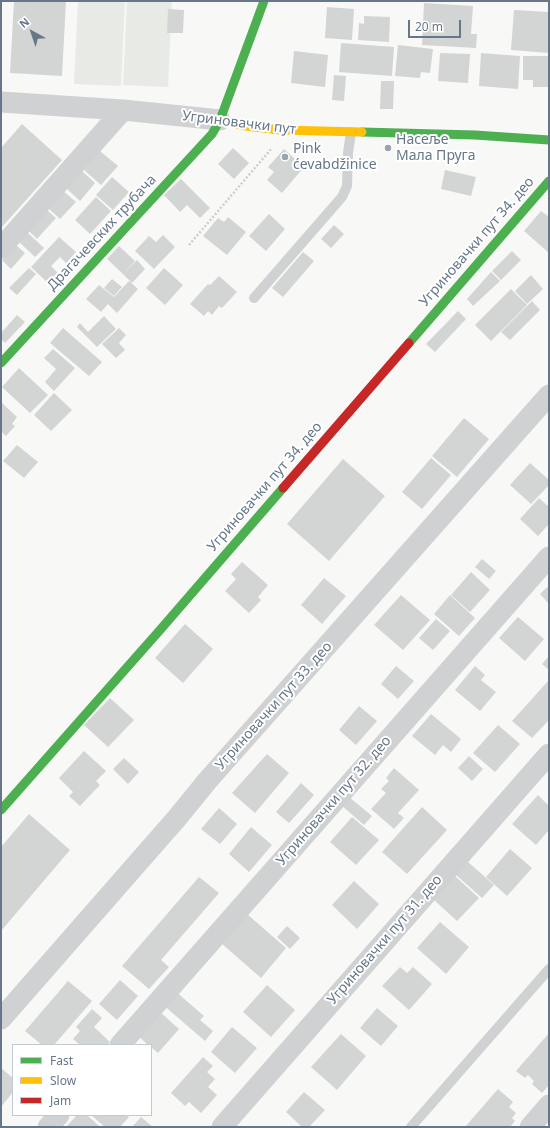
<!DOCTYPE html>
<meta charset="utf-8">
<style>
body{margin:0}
#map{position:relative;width:550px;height:1128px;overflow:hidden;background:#f8f8f7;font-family:"Noto Sans",sans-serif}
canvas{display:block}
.frame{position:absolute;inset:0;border:2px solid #667789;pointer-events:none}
.legend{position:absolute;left:12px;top:1044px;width:140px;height:72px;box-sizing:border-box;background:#fff;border:1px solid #c2c9d0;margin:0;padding:5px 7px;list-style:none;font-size:12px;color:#667789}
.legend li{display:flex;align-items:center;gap:8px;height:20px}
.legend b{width:20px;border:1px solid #c2c9d0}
.north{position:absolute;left:12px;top:12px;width:40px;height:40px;-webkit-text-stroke:3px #fff;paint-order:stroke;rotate:320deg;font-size:11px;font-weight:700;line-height:16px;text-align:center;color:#667789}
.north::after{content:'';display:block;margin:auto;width:14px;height:18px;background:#667789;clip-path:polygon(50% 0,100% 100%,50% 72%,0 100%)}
.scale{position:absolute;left:408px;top:20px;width:53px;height:18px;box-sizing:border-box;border:2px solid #667789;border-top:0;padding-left:5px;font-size:12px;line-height:14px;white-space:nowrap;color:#667789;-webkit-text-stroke:3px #fff;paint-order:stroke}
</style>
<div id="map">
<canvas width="550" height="1128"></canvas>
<div class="frame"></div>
<ul class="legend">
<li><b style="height:5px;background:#4caf50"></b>Fast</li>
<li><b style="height:5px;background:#ffc107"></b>Slow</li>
<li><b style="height:5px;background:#c62828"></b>Jam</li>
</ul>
<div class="north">N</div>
<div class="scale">20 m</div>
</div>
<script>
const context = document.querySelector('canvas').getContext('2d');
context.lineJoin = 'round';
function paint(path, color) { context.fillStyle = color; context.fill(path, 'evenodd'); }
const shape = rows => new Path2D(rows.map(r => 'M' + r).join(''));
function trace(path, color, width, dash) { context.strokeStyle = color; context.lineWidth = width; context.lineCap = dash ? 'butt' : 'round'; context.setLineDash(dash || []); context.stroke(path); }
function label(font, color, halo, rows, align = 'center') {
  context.font = font + ' "Noto Sans",sans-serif'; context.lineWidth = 4; context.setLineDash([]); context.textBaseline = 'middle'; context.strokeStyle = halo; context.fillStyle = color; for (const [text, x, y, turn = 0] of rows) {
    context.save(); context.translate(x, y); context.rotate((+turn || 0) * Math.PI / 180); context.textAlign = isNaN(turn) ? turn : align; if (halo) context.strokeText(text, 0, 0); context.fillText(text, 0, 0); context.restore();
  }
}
const green = shape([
 [78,1,125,1,121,86,74,84],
 [127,1,172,1,168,87,123,85]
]);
const building = shape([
 [14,1,66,1,62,76,10,73],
 [424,3,473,6,471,34,477,34,476,48,422,45],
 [327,7,354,9,352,40,325,38],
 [168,9,184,10,183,33,167,33],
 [514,10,549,12,549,53,511,50],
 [364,16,390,17,389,42,358,40,359,23,364,24],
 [341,43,394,47,392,76,339,72],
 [398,45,433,49,430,73,421,72,420,78,395,76],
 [294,51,328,55,325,87,291,83],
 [440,53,470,54,468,83,438,81],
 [481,53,520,56,518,89,479,86],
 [523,56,549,56,549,87,533,87,533,80,523,80],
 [334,75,346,76,344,101,332,100],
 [381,81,394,81,393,109,380,109],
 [22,124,62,160,1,228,1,148],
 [233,148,249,163,234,179,218,164],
 [284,149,304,167,282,193,267,180,274,172,268,167],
 [100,151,118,166,101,185,84,170],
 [81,170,95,183,80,201,66,188],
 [445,170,476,177,471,196,441,189],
 [112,177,129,192,113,210,96,195],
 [181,179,210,208,200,218,187,205,180,212,164,195],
 [62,190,76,202,60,219,47,207],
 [96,197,111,211,90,234,75,220],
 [47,210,56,218,37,239,29,231],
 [541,211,549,217,549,253,524,231],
 [269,214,285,229,266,251,249,236],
 [228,217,246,232,227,255,203,236,218,218,224,222],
 [334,225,344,234,331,248,321,239],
 [28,233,44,248,35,257,19,242],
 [163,235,175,247,154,269,135,251,149,236,156,242],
 [59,237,76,252,66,263,60,257,51,266,60,275,50,285,31,267],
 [16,245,25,253,11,269,2,260],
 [119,246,135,261,123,274,107,259],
 [512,251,521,260,501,280,492,271],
 [303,252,314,261,283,297,272,288],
 [137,260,145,269,132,283,123,274],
 [29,268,36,274,17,295,9,288],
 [164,268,183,285,165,305,146,288],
 [491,272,500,281,473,306,467,299],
 [531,275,543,289,527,304,515,291],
 [219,276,237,292,222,308,219,306,212,315,208,311,204,316,190,304,208,284,210,285],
 [112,279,122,287,114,296,104,288],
 [129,281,138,289,117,313,108,304,101,312,86,299,99,285,114,297],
 [511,289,527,305,508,324,492,308],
 [532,301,540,310,510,340,501,332],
 [492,308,508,324,491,341,475,325],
 [458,311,466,319,435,352,426,344],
 [17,315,25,322,5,343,1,339,1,333],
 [104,316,116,329,97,347,77,327,80,323,88,332],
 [63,328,102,362,89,376,50,343],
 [119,328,126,335,119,343,125,350,116,358,102,344],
 [53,349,75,368,54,391,45,382,56,369,44,358],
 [19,368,48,395,30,413,2,387],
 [54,393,72,410,51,431,34,415],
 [1,402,17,417,12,424,15,426,6,436,1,431],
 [464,418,489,439,457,477,432,456],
 [17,445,38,462,24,478,3,461],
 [431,458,451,475,422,509,402,492],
 [343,459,385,496,329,561,287,524],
 [530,463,549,480,549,485,531,504,510,485],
 [539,498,549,507,549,524,538,536,520,519],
 [482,559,496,571,489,579,475,567],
 [242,562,268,585,258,597,261,600,249,613,225,591,236,579,231,574],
 [471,572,490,590,470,612,451,595],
 [324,578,346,596,322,624,301,605],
 [547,587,549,589,549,604,540,594],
 [401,595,430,620,403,650,374,625],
 [450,595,475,618,459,636,434,614],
 [518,617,544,639,525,661,499,638],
 [436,619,450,631,433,650,419,638],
 [185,624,213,649,183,683,155,658],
 [549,656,549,670,542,664],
 [396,666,414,681,398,699,381,684],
 [475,666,485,675,481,680,496,692,480,711,455,690],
 [549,680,549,720,532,738,512,721],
 [110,698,134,720,108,747,84,725],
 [359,706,377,721,356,745,339,730],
 [431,714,461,739,451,752,443,745,435,755,412,736],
 [498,725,520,744,495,772,473,753],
 [84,751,106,771,96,781,100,785,80,806,69,796,73,792,59,778],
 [267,754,289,773,255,813,232,793],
 [469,756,483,769,472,781,458,768],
 [124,758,139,772,128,784,113,769],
 [394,768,419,790,398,813,404,818,394,829,371,809,386,793,381,789,389,781,386,778],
 [301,783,314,795,289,823,276,812],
 [538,795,549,806,549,830,536,845,512,824],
 [348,796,372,816,364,825,341,805],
 [422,807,447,830,407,874,382,852],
 [219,808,237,824,220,844,201,829],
 [29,814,70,850,1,931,1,847],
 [352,817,379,840,356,865,330,842],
 [251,827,272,845,249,872,229,854],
 [510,849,532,868,507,896,486,877],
 [467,861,494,885,482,898,455,874],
 [455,876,479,898,457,921,434,900],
 [199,877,219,893,161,960,169,967,149,989,122,966],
 [354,881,379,904,357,929,332,905],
 [247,914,286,948,261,978,221,943],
 [440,922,469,947,446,974,417,948],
 [287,926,300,938,290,949,277,937],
 [400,967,407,973,413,967,432,984,409,1010,382,986],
 [120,980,138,996,117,1020,99,1004],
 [68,981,92,1001,54,1045,42,1045,25,1031],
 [267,985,295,1010,271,1037,243,1012],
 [174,990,204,1016,200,1020,213,1031,205,1041,162,1004],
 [377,1008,398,1026,381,1046,360,1028],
 [92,1009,102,1018,94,1027,110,1042,107,1045,80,1045,73,1039,80,1031,76,1027],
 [159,1011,179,1029,158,1053,151,1047,151,1045,148,1045,137,1035],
 [232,1027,257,1048,235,1073,211,1052],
 [549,1033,549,1085,542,1093,532,1084,534,1081,528,1075,525,1078,516,1071],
 [341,1034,366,1056,337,1090,311,1067],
 [203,1057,213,1066,207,1072,215,1079,208,1087,217,1095,201,1113,189,1102,185,1106,171,1093],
 [1,1068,13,1078,13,1092,1,1107],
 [498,1089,513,1102,509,1107,516,1113,512,1118,515,1121,510,1127,465,1127],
 [304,1092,325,1110,309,1127,302,1127,286,1112],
 [77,1115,87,1115,100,1127,66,1127],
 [91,1115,126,1115,129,1117,120,1127,105,1127],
 [141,1117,153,1127,132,1127]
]);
const path = shape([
 [189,245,272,148]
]);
const lane = shape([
 [254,298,342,197,347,186,348,153,351,132],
 [411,1127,549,969]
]);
const street = shape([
 [1,102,123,110,220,120],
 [1,248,123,110],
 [1,1019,177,818,208,780,549,395],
 [120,1045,549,557],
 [48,1127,59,1115],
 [222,1127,549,754],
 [530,1127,549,1105]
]);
const fast = shape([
 [362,132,475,135,549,140],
 [409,343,549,181],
 [1,363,212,134,220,120,264,1],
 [1,810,160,630,283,488]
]);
const slow = shape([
 [220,120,246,126,280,130,362,132]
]);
const jam = shape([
 [283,488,409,343]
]);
const markers = [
 [388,148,4,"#99a4b0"],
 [285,157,4,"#99a4b0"]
];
const streetNames = [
 ["Угриновачки пут",239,123,7],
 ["Драгачевских трубача",102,233,-47],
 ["Угриновачки пут 34. део",477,242,-49],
 ["Угриновачки пут 34. део",265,487,-49],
 ["Угриновачки пут 33. део",274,706,-48],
 ["Угриновачки пут 32. део",334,801,-49],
 ["Угриновачки пут 31. део",385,940,-49]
];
const poiNames = [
 ["Насеље",396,140],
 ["Мала Пруга",396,156],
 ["Pink",293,149],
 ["ćevabdžinice",293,165]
];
paint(green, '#e8ebe5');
paint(building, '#d3d4d4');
trace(path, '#cececf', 2.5, [2, 2]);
trace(lane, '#d0d1d2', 10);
trace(street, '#d0d1d2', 21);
trace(fast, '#4caf50', 9);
trace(slow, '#ffc107', 9);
trace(jam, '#c62828', 9);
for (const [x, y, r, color] of markers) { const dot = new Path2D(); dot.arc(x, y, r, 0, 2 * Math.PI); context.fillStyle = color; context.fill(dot); trace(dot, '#fff', 1.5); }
label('14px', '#667789', '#fff', streetNames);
label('14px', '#667789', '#fff', poiNames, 'left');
</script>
